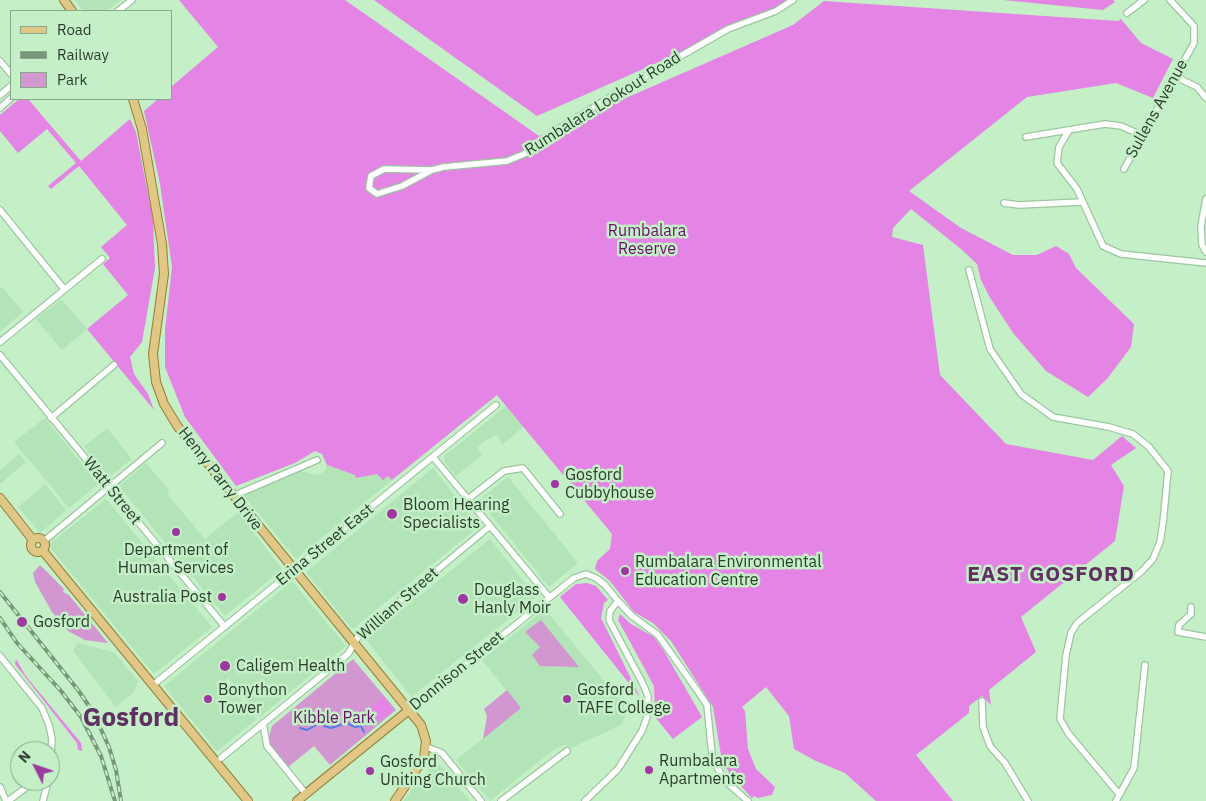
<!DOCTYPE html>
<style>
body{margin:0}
#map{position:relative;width:1206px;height:801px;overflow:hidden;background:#c4efc7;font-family:"IBM Plex Sans",sans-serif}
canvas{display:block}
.legend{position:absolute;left:10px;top:10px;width:162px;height:90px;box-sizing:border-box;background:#c4efc7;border:1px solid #87a889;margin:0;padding:6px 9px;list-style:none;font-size:15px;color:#2c3d2d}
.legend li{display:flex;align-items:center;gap:10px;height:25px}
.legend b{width:25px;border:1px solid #87a889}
.north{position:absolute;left:10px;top:741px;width:50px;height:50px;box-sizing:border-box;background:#c4efc7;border:1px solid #87a889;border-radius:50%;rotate:311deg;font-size:14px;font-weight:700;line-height:20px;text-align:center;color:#2c3d2d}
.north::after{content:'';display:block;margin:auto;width:18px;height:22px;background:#9c389e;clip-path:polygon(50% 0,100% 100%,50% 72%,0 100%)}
</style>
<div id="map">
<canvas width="1206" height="801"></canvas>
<ul class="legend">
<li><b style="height:6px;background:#e0c786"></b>Road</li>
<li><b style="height:6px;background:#78967a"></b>Railway</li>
<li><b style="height:14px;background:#d296d1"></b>Park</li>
</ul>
<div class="north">N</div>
</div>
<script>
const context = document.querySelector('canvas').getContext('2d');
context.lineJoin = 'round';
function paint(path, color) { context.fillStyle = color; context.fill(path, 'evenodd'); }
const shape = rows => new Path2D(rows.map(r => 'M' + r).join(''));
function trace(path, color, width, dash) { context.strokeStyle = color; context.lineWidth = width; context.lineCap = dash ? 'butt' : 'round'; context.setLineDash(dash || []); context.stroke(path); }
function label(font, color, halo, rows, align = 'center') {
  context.font = font + ' "IBM Plex Sans",sans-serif'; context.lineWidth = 5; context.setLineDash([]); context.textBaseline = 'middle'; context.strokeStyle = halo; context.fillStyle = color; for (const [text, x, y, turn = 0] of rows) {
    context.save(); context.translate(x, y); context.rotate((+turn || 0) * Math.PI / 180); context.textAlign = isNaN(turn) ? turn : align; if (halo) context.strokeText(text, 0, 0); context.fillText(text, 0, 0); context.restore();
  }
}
const built = shape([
 [74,0,121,0,107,11,83,11],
 [2,287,23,312,0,332,0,289],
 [61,299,87,329,62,350,36,319],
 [506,406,523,427,503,444,496,435,485,441,477,448,482,455,456,476,444,462,444,456],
 [45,418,98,484,69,508,14,442],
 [107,428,132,459,109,477,84,447],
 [19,454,26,462,0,484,0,470],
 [146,463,170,491,167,494,205,539,238,512,282,569,225,616,119,486],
 [327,465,355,475,356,478,377,474,388,476,392,480,296,559,244,496,300,471,317,475,324,472],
 [433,468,477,524,477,528,354,628,351,628,306,572],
 [508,477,578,563,549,587,479,500],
 [45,484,66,510,40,533,18,507],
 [106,499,212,627,154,674,48,545],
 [490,539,536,597,411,697,366,639],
 [292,581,346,646,260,717,228,678,225,681,257,719,217,751,164,686],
 [545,609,628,710,621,725,571,748,564,745,553,750,490,801,456,760,521,708,482,660],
 [77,643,114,652,138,681,134,692,116,707,73,651],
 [436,761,470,801,403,801]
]);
const green = shape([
 [40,565,64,589,63,592,69,595,108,643,85,640,68,631,52,612,35,582,33,573],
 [541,620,579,667,540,666,532,655,540,647,525,632],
 [353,659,396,710,330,765,314,746,287,768,269,747,268,741,272,726],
 [507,690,521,708,483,739,487,716,484,709]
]);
const forest = shape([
 [179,0,345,0,539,136,793,25,824,1,1118,21,1121,19,1141,43,1173,59,1153,98,1116,83,1027,97,909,191,961,228,1013,255,1037,255,1056,246,1069,254,1076,268,1134,324,1131,347,1107,379,1088,397,1046,371,1013,333,989,296,981,280,977,264,961,249,911,209,893,228,892,237,923,245,940,375,1006,444,1093,460,1122,436,1136,448,1111,465,1124,486,1115,541,1021,617,1036,652,989,690,991,705,982,696,969,706,969,713,916,755,953,801,876,801,845,773,816,761,794,749,789,716,766,687,742,707,745,711,748,749,756,769,775,787,772,795,758,798,754,796,752,798,730,774,722,761,713,707,671,641,653,623,634,612,610,581,595,569,597,561,610,549,612,534,497,395,392,480,388,476,383,480,377,474,356,478,355,475,327,465,322,454,315,451,295,463,236,486,185,417,165,367,165,330,172,267,160,184,144,111,158,99,171,99,171,87,218,47],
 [374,0,787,0,774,11,537,116],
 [1003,0,1113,0,1115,2,1103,10],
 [19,99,28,99,81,161,130,119,136,132,153,220,155,268,142,342,130,357,134,374,148,394,154,410,87,329,128,295,103,264,110,258,101,247,127,225,79,166,51,189,48,186,76,163,47,129,18,153,0,131,0,115],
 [587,583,596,586,608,600,604,603,601,618,640,697,560,597,576,584],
 [620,614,631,624,654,637,664,651,702,717,673,739,655,717,654,686,618,620],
 [16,659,25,675,81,743,82,751,78,750,77,743,15,664],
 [383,696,392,709,391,713,378,720,372,713,372,707]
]);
const stream = shape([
 [324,726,331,728,347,723,355,727,361,726,364,732],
 [300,728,307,730,316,725]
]);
const minor = shape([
 [118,11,132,0],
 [1127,13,1144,0],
 [0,61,11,74],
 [1174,76,1197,87,1206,98],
 [0,95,11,86],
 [0,108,11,98],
 [1068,132,1059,147,1057,163,1077,189,1103,246,1121,254,1206,263],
 [1026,137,1105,124,1121,126,1141,135],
 [1124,169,1194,43,1194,26,1170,0],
 [432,170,402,186,380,193,377,194,369,188,371,176,384,169,432,170,444,167,507,161,534,150,553,132,630,85,728,29,776,11,793,0],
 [1206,199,1201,226,1202,245,1206,252],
 [1004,203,1019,205,1082,202],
 [0,210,64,289],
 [969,270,990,349,1021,394,1053,417,1109,427,1133,434,1149,447,1168,471,1163,523,1160,542,1153,559,1142,571,1077,623,1071,633,1066,655,1060,719,1068,733,1119,794],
 [0,342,102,259],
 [0,355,225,627],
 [51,418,114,365],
 [433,457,549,597],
 [233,496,317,460],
 [468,499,504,471,523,468,560,514],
 [44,541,162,443],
 [1191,607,1191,614,1179,625,1178,632,1206,637],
 [0,656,42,708,49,725,52,739,50,767],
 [153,685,496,405],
 [982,701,983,727,990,746,1005,763,1028,801],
 [409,710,574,578,586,574,596,578,605,585,618,601],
 [263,723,267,746,306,794],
 [427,747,442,753,481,801],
 [221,758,348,654,359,635,490,526],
 [0,787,6,801],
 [8,801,35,781],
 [43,801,48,781],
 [501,801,567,751],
 [585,801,618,769,642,731,647,717,648,696,643,684,609,620,610,611,618,601,632,616,658,635,697,690,707,705,712,755,718,769,725,781,748,801],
 [1116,801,1134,768,1145,665]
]);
const major = shape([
 [64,0,72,11],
 [133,99,142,129,162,244,164,274,153,354,156,382,164,404,178,427,421,725,426,741,424,758,395,801],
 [0,498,33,540],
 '31 545a7 7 0 1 1 14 0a7 7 0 1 1-14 0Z',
 [43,551,248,801],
 [297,801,409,710]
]);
const rail = shape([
 [0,592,78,690,93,712,109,747,116,770,121,801],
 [0,618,17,643,61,691,81,717,101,756,115,801]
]);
const markers = [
 [555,484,5,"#9c389e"],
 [392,514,6,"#9c389e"],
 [176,532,5,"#9c389e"],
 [625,571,5,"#9c389e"],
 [222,597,5,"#9c389e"],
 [463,599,6,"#9c389e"],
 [22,622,6,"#9c389e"],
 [225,666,6,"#9c389e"],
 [208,699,5,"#9c389e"],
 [567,699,5,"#9c389e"],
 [649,770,5,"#9c389e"],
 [370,771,5,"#9c389e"]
];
const streetNames = [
 ["Rumbalara Lookout Road",603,104,-32],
 ["Sullens Avenue",1157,109,-61],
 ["Henry Parry Drive",220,479,52],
 ["Watt Street",112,491,51],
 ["Erina Street East",325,545,-39],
 ["William Street",398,604,-41],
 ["Donnison Street",457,671,-39]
];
const parkNames = [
 ["Rumbalara",647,231],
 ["Reserve",647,249],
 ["Kibble Park",334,718]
];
const poiNames = [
 ["Gosford",565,475],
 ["Cubbyhouse",565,493],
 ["Bloom Hearing",403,505],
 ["Specialists",403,523],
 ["Department of",176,550,"center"],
 ["Human Services",176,568,"center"],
 ["Rumbalara Environmental",635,562],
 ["Education Centre",635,580],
 ["Douglass",474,590],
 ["Hanly Moir",474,608],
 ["Australia Post",212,597,"right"],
 ["Gosford",33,622],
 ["Caligem Health",236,666],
 ["Bonython",218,690],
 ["Tower",218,708],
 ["Gosford",577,690],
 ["TAFE College",577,708],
 ["Rumbalara",659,761],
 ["Apartments",659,779],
 ["Gosford",380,762],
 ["Uniting Church",380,780]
];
const districtNames = [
 ["EAST GOSFORD",1051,575]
];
const townNames = [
 ["Gosford",131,718]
];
paint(built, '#b3e4b7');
paint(green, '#d296d1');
paint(forest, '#e484e5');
trace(stream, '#567be7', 2);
trace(minor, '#9cc6a0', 8);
trace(major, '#937f33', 10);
trace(minor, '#fff', 5.5);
trace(major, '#e0c786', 8);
trace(rail, '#78967a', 4);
trace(rail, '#c4efc7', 2, [5.5]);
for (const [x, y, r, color] of markers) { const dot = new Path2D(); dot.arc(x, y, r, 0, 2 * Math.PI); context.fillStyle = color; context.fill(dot); trace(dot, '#c4efc7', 2); }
label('16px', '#2c3d2d', '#c4efc7', streetNames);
label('16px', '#69106b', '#c4efc7', parkNames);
label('16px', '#2c3d2d', '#c4efc7', poiNames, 'left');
context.letterSpacing = '1px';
label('bold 21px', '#613062', '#c4efc7', districtNames);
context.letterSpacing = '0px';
label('bold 26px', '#613062', '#c4efc7', townNames);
</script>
